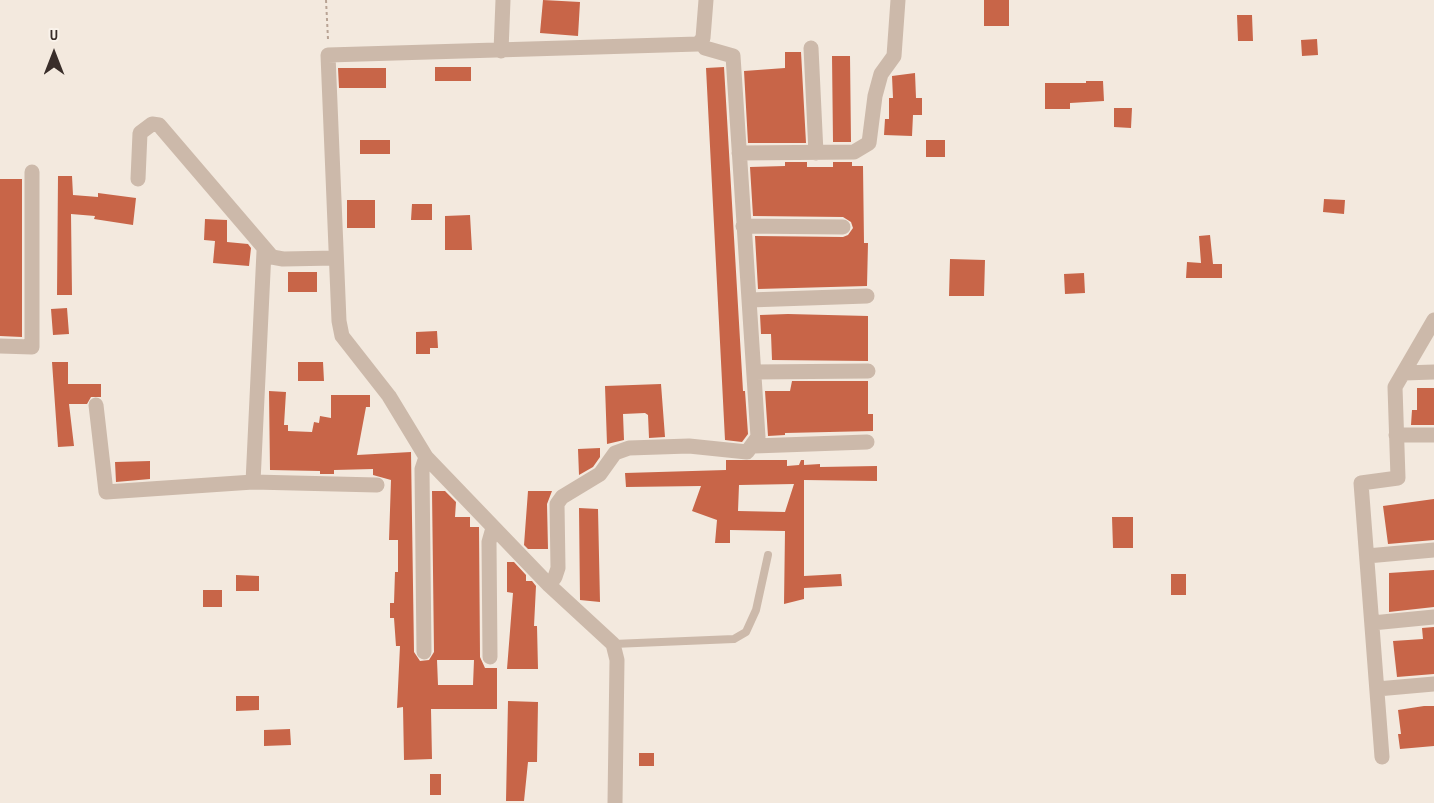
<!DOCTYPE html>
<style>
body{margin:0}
#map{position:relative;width:1434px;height:803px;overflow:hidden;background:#f3e9de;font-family:"Sofia Sans Condensed",sans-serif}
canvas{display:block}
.north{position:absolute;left:24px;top:24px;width:60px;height:60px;-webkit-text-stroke:4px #faf3eb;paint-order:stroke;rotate:0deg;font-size:16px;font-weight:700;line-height:24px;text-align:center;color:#392e2a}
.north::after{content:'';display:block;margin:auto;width:21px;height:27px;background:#392e2a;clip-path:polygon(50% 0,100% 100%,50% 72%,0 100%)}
</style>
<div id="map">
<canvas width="1434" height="803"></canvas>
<div class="north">U</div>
</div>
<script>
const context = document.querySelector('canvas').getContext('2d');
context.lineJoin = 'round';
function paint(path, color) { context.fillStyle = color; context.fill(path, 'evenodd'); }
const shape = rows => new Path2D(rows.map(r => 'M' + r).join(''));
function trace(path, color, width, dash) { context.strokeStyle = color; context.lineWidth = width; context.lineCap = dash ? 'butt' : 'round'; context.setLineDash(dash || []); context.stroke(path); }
const building = shape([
 [543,0,580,2,578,36,540,33],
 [984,0,1009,0,1009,26,984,26],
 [1237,15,1252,15,1253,41,1238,41],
 [1317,39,1318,55,1302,56,1301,40],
 [785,52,801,52,806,143,748,143,744,71,785,68],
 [832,56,850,56,851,142,833,142],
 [435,67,471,67,471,81,435,81],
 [724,67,743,391,745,391,748,434,742,442,725,440,706,68],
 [338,68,386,68,386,88,339,88],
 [915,73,916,98,922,98,922,115,913,115,912,136,884,135,885,119,889,119,889,98,893,98,892,76],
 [1086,81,1103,81,1104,101,1070,103,1070,109,1045,109,1045,83,1086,83],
 [1114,108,1132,108,1131,128,1114,127],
 [360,140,390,140,390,154,360,154],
 [926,140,945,140,945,157,926,157],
 [785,162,807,162,807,167,833,167,833,162,852,162,852,166,863,166,864,243,868,243,867,286,758,289,755,236,843,237,848,235,853,228,851,222,843,217,753,216,750,167,785,166],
 [58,176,72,176,73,195,98,197,98,193,136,198,133,225,94,219,95,216,71,214,72,295,57,295],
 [0,179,22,179,22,337,0,336],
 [1324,199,1345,200,1344,214,1323,212],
 [347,200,375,200,375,228,347,228],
 [412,204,432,204,432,220,411,220],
 [470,215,472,250,445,250,445,216],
 [205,219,227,220,227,242,248,244,251,248,249,266,213,263,215,241,204,240],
 [1210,235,1213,264,1222,264,1222,278,1186,278,1187,262,1201,263,1199,236],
 [950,259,985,260,984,296,949,296],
 [288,272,317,272,317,292,288,292],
 [1084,273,1085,293,1065,294,1064,274],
 [67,308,69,334,53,335,51,309],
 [788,314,868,316,868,361,772,360,771,334,761,334,760,315],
 [437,331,438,348,430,348,430,354,416,354,416,332],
 [52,362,68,362,68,384,101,384,101,397,91,397,87,404,69,404,74,446,58,447],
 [298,362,323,362,324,381,298,381],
 [792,381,868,381,868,414,873,414,873,431,785,433,785,435,768,436,765,391,790,391],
 [661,384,665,437,649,438,648,415,645,413,623,414,624,440,607,444,605,386],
 [1417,388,1434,388,1434,425,1411,425,1412,410,1417,410],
 [269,391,286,392,284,425,288,425,288,431,312,432,314,422,319,423,320,416,331,418,331,395,370,395,370,407,366,407,357,455,411,452,414,652,420,661,429,660,434,652,432,491,445,491,456,502,455,517,470,517,470,527,479,527,480,657,485,668,497,668,497,709,431,709,432,759,404,760,403,707,397,708,400,646,396,646,394,618,390,618,390,603,394,603,395,572,398,572,398,540,389,540,391,480,373,475,373,469,334,470,334,474,320,474,320,471,270,470],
 [437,660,474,660,473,685,438,685],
 [600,448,600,457,593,467,579,475,578,449],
 [726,460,787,460,787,466,799,465,801,460,804,460,804,465,820,464,820,467,877,466,877,481,804,480,804,576,841,574,842,586,804,588,804,599,784,604,785,531,730,530,730,543,715,543,717,520,692,511,701,486,626,487,625,473,726,470],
 [794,484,785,512,738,511,739,485],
 [150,461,150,479,116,482,115,462],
 [528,491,552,491,547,504,548,549,528,549,524,545],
 [1434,499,1434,540,1388,544,1383,506],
 [579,508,598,509,600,602,580,600],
 [1112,517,1133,517,1133,548,1113,548],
 [507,562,514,562,526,575,526,581,532,581,536,586,534,626,537,626,538,669,507,669,513,593,507,592],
 [1434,570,1434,607,1389,612,1389,573],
 [1171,574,1186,574,1186,595,1171,595],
 [236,575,259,576,259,591,236,591],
 [203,590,222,590,222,607,203,607],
 [1434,627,1434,674,1397,677,1393,641,1423,639,1422,628],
 [236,696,259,696,259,710,236,711],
 [508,701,538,702,537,762,528,762,524,801,506,801],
 [1424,706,1434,706,1434,746,1400,749,1398,734,1401,734,1398,710],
 [290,729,291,745,264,746,264,730],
 [639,753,654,753,654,766,639,766],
 [430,774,441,774,441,795,430,795]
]);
const path = shape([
 [326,0,328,39]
]);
const lane = shape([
 [613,644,734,639,746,632,756,610,768,555]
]);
const street = shape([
 [811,48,816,153],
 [501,51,503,0],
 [739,153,854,152,869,143,875,96,881,74,894,56,898,0],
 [138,179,140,133,152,124,159,125,272,257,283,259,336,258],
 [743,226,843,227],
 [749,300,867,296],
 [0,346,32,347,32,172],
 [754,372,868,371],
 [1404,373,1434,372],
 [96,405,106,492,253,482,377,485],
 [1396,435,1434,435],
 [754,446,867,442],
 [253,482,264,251],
 [1367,556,1434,550],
 [549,585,555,577,558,568,557,504,562,497,600,474,615,453,629,448,689,446,747,452,758,437,733,56,705,48,701,42],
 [1372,623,1434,617],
 [424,652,422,469,426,457],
 [490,657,489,542,493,528],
 [1377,689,1434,684],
 [1382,757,1361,483,1398,478,1395,387,1434,320],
 [615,803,617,660,613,644,549,585,426,457,389,396,342,336,339,321,328,55,698,44,703,38,706,0]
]);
paint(building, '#c86548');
trace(path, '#b8a394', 2, [3, 3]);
trace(lane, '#ccb9aa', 8);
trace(street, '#ccb9aa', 15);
</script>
